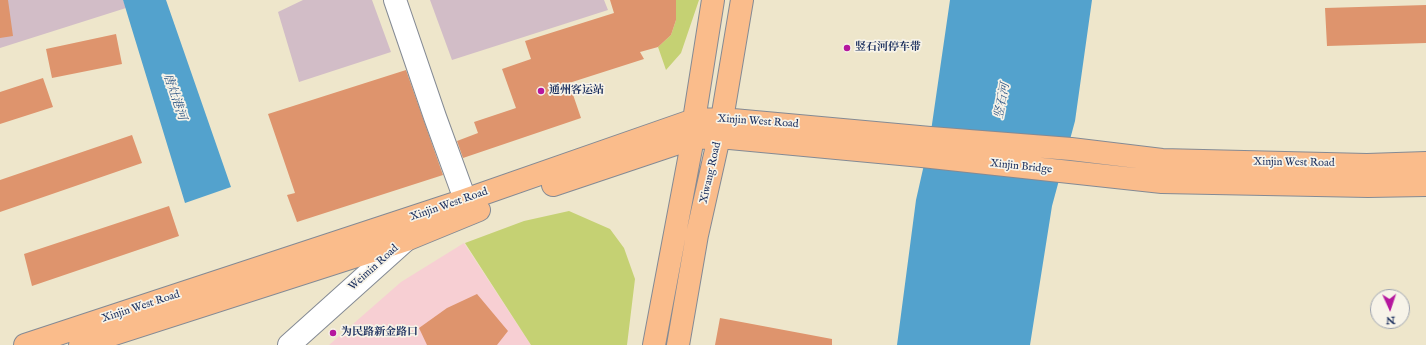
<!DOCTYPE html>
<meta charset="utf-8">
<style>
body{margin:0}
#map{position:relative;width:1426px;height:345px;overflow:hidden;background:#eee6cb;font-family:"IM FELL English",serif}
canvas{display:block}
.north{position:absolute;left:1370px;top:289px;width:40px;height:40px;box-sizing:border-box;background:#f7f3e8;border:1px solid #9fa5b1;border-radius:50%;rotate:177deg;font-size:11px;font-weight:700;line-height:16px;text-align:center;color:#1b2f5e}
.north::after{content:'';display:block;margin:auto;width:14px;height:18px;background:#b5179e;clip-path:polygon(50% 0,100% 100%,50% 72%,0 100%)}
</style>
<div id="map">
<canvas width="1426" height="345"></canvas>
<div class="north">N</div>
</div>
<script>
const context = document.querySelector('canvas').getContext('2d');
context.lineJoin = 'round';
function paint(path, color) { context.fillStyle = color; context.fill(path, 'evenodd'); }
const shape = rows => new Path2D(rows.map(r => 'M' + r).join(''));
function trace(path, color, width, dash) { context.strokeStyle = color; context.lineWidth = width; context.lineCap = dash ? 'butt' : 'round'; context.setLineDash(dash || []); context.stroke(path); }
function label(font, color, halo, rows, align = 'center') {
  context.font = font + ' "IM FELL English","Noto Serif SC",serif'; context.lineWidth = 3.5; context.setLineDash([]); context.textBaseline = 'middle'; context.strokeStyle = halo; context.fillStyle = color; for (const [text, x, y, turn = 0] of rows) {
    context.save(); context.translate(x, y); context.rotate((+turn || 0) * Math.PI / 180); context.textAlign = isNaN(turn) ? turn : align; if (halo) context.strokeText(text, 0, 0); context.fillText(text, 0, 0); context.restore();
  }
}
const built = shape([
 [464,243,531,345,329,345,401,282]
]);
const industrial = shape([
 [0,0,123,0,126,8,0,48],
 [303,0,372,0,391,52,299,82,278,12],
 [430,0,604,0,608,10,452,60]
]);
const green = shape([
 [675,0,699,0,681,53,666,70,658,47,671,35,676,20,676,5],
 [569,211,610,229,624,248,635,279,627,345,531,345,465,243,524,221]
]);
const water = shape([
 [123,0,166,0,231,187,185,203],
 [950,0,1092,0,1075,121,1052,206,1030,345,897,345,916,200,930,138]
]);
const building = shape([
 [0,0,8,0,13,36,0,38],
 [610,0,676,0,676,20,671,35,658,47,640,52,644,59,569,83,581,118,463,158,457,141,478,133,474,122,516,108,502,69,531,59,525,41,614,13],
 [1426,5,1426,43,1327,46,1325,8],
 [116,34,122,64,52,78,46,49],
 [406,70,443,175,297,222,287,195,295,193,268,114],
 [43,78,53,107,0,124,0,92],
 [132,135,142,163,0,212,0,180],
 [169,206,179,236,32,286,24,254],
 [477,294,508,331,497,345,427,345,419,328,447,308],
 [720,318,832,339,832,345,715,345]
]);
const minor = shape([
 [395,0,435,117,470,213],
 [289,345,407,239]
]);
const major = shape([
 [722,119,742,0],
 [694,120,713,0],
 [553,185,693,138,719,137,922,156,1162,182,1368,186,1426,185],
 [25,345,465,200,694,120,722,119,930,138,1071,149,1162,160,1367,165,1426,163],
 [80,345,406,240,479,210],
 [654,345,693,138],
 [678,345,697,235,719,137]
]);
const markers = [
 [847,48,4,"#b5179e"],
 [541,91,4,"#b5179e"],
 [333,333,4,"#b5179e"]
];
const poiNames = [
 ["竖石河停车带",855,48],
 ["通州客运站",549,91],
 ["为民路新金路口",341,333]
];
const streetNames = [
 ["Xinjin West Road",758,122,4],
 ["Xinjin West Road",1294,163,1],
 ["Xinjin Bridge",1021,167,6],
 ["Xiwang Road",711,173,-77],
 ["Xinjin West Road",449,205,-19],
 ["Weimin Road",374,268,-42],
 ["Xinjin West Road",141,307,-18]
];
const waterNames = [
 ["唐灶港河",174,97,71],
 ["竖石河",1003,101,-79]
];
paint(built, '#f7cfd3');
paint(industrial, '#d2bdc7');
paint(green, '#c5d173');
paint(water, '#53a2cd');
paint(building, '#de946d');
trace(minor, '#848a94', 24);
trace(major, '#848a94', 24);
trace(minor, '#fff', 22);
trace(major, '#fabc8b', 22);
for (const [x, y, r, color] of markers) { const dot = new Path2D(); dot.arc(x, y, r, 0, 2 * Math.PI); context.fillStyle = color; context.fill(dot); trace(dot, '#f7f3e8', 1.5); }
label('bold 11px', '#1b2f5e', '#f7f3e8', poiNames, 'left');
label('11px', '#1b2f5e', '#f7f3e8', streetNames);
label('italic 12px', '#2f5785', '#f7f3e8', waterNames);
</script>
